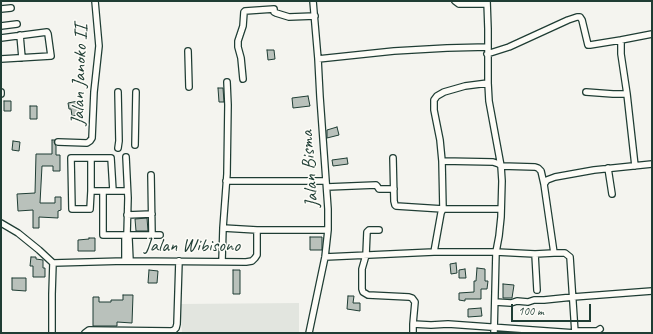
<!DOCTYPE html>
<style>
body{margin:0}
#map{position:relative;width:653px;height:334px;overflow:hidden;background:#f4f4ef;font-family:Caveat,sans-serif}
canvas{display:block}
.frame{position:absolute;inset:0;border:2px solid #1f3d34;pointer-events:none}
.scale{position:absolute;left:511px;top:304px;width:80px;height:18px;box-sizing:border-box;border:2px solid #1f3d34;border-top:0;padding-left:5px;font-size:12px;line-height:14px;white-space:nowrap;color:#1f3d34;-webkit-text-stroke:3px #fdfcf7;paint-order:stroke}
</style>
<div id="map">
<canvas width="653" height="334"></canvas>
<div class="frame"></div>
<div class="scale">100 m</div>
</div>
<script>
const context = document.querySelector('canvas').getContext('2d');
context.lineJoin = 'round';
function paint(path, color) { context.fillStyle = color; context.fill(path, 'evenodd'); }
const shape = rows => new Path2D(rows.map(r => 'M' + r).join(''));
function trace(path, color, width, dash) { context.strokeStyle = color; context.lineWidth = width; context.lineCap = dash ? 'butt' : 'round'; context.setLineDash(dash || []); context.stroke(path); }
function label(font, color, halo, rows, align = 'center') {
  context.font = font + ' Caveat,sans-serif'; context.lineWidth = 3; context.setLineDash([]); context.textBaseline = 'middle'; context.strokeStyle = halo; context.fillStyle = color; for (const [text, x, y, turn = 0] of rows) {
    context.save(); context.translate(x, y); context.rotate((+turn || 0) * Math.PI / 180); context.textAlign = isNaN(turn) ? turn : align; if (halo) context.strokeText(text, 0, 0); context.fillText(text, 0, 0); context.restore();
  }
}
const built = shape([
 [299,303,299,333,182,333,180,304]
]);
const building = shape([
 [267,50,274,50,275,59,268,60,267,50],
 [218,88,223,88,224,102,219,102,218,88],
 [308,96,310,106,293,108,292,98,308,96],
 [4,101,11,101,11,111,4,111,4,101],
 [78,101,79,115,72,116,71,109,69,109,68,103,78,101],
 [30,106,37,106,37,119,30,119,30,106],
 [337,127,339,135,327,138,327,130,337,127],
 [52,140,55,140,54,142,56,146,56,155,60,155,60,171,53,171,53,166,42,166,40,203,55,203,55,197,61,197,61,210,58,211,58,218,39,217,39,228,33,228,33,210,18,211,17,194,35,193,36,154,52,154,52,140],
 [13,141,20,142,19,151,12,150,13,141],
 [347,158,348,164,333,166,332,160,347,158],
 [147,218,148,231,136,231,135,219,147,218],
 [310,237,322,237,322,250,310,250,310,237],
 [89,238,95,238,95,251,78,251,78,240,89,239,89,238],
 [31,257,36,257,36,259,43,260,43,268,45,268,45,277,33,277,33,266,30,266,31,257],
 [456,263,457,273,451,274,450,264,456,263],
 [477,268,485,269,485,281,488,281,487,289,481,289,481,299,465,299,465,301,459,300,459,293,474,292,474,281,476,281,477,268],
 [465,269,466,278,459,278,459,270,465,269],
 [149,270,158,271,157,283,148,283,149,270],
 [233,270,240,270,240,294,233,294,233,270],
 [12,278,26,278,26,291,12,290,12,278],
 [503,284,514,285,512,298,503,298,503,284],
 [123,295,133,295,132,323,117,322,117,326,93,326,93,297,99,297,99,302,111,302,111,300,123,300,123,295],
 [348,296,354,296,353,303,360,303,360,311,347,309,348,296],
 [481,308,482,316,468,317,468,309,481,308]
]);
const minor = shape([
 [455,1,459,4,487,4],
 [487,1,488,29,488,83,489,101,501,166,502,181,501,217,499,236,496,252,494,333],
 [1,9,11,8],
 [1,26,17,24],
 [20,35,22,58],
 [1,38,47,32,48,34,51,56,1,59],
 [188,51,189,87],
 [487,54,509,47,568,20,577,17,580,17,582,20,588,45,590,45,621,40],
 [318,59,394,51,447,48,488,47],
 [243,79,241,58,238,47,238,41,243,26,244,12,245,11,274,9,274,12,276,13,289,17,315,16],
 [1,92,1,94],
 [586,92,613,94,627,94,635,166],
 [627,94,621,54,621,40,652,34],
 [58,142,87,143,90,141,92,138,94,92,99,46,95,1],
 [135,145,136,92],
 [118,148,119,141,118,92],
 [91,158,111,158,113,191],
 [393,158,394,201,395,205,396,206,443,209,501,209],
 [442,161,493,162,499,164,501,166,535,167,538,168,541,171,544,184],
 [608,168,612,194],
 [151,175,152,235],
 [226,181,326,181],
 [327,187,376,185,377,186,379,189,394,189],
 [91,191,90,209,72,209,71,158,91,158,91,191,127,191],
 [103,191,103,235,127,235],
 [127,215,152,214],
 [1,223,18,233,39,250,53,263,52,294,52,333],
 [223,228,257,230],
 [379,230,369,230,367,232,366,255,362,269,362,289,363,292,368,295,409,297,412,298,415,302,413,324],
 [434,252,441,213,443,209,442,161,440,140,434,110,434,100,437,96,444,92,465,86,488,83],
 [554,253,565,253,570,257,575,333],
 [535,254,537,290],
 [325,257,434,252,496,252,535,254,554,253,544,184,547,180,555,177,594,170,652,164],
 [125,261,125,239,127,235,128,198,126,157],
 [130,261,129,239,127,235,160,235],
 [222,261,223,228,227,174,228,105,227,82],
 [53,263,125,261,246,262,252,261,255,258,257,255,257,230,328,230],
 [495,302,511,303,517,301,528,302,534,300,544,300,573,297,652,291],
 [575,331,597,331,600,329],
 [85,333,89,330,171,331,174,330,176,328,177,324,179,261],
 [309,333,325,257,328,230,328,209,320,97,318,59,313,1],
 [413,333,413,324,431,325,448,324,575,333]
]);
const streetNames = [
 ["Jalan Janoko II",80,75,-88],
 ["Jalan Bisma",310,169,-94],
 ["Jalan Wibisono",192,246]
];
paint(built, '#e2e5df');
paint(building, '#b9c1bb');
trace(building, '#1f3d34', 1);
trace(minor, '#1f3d34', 8);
trace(minor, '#fdfcf7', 5.5);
label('19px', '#1f3d34', '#fdfcf7', streetNames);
</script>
